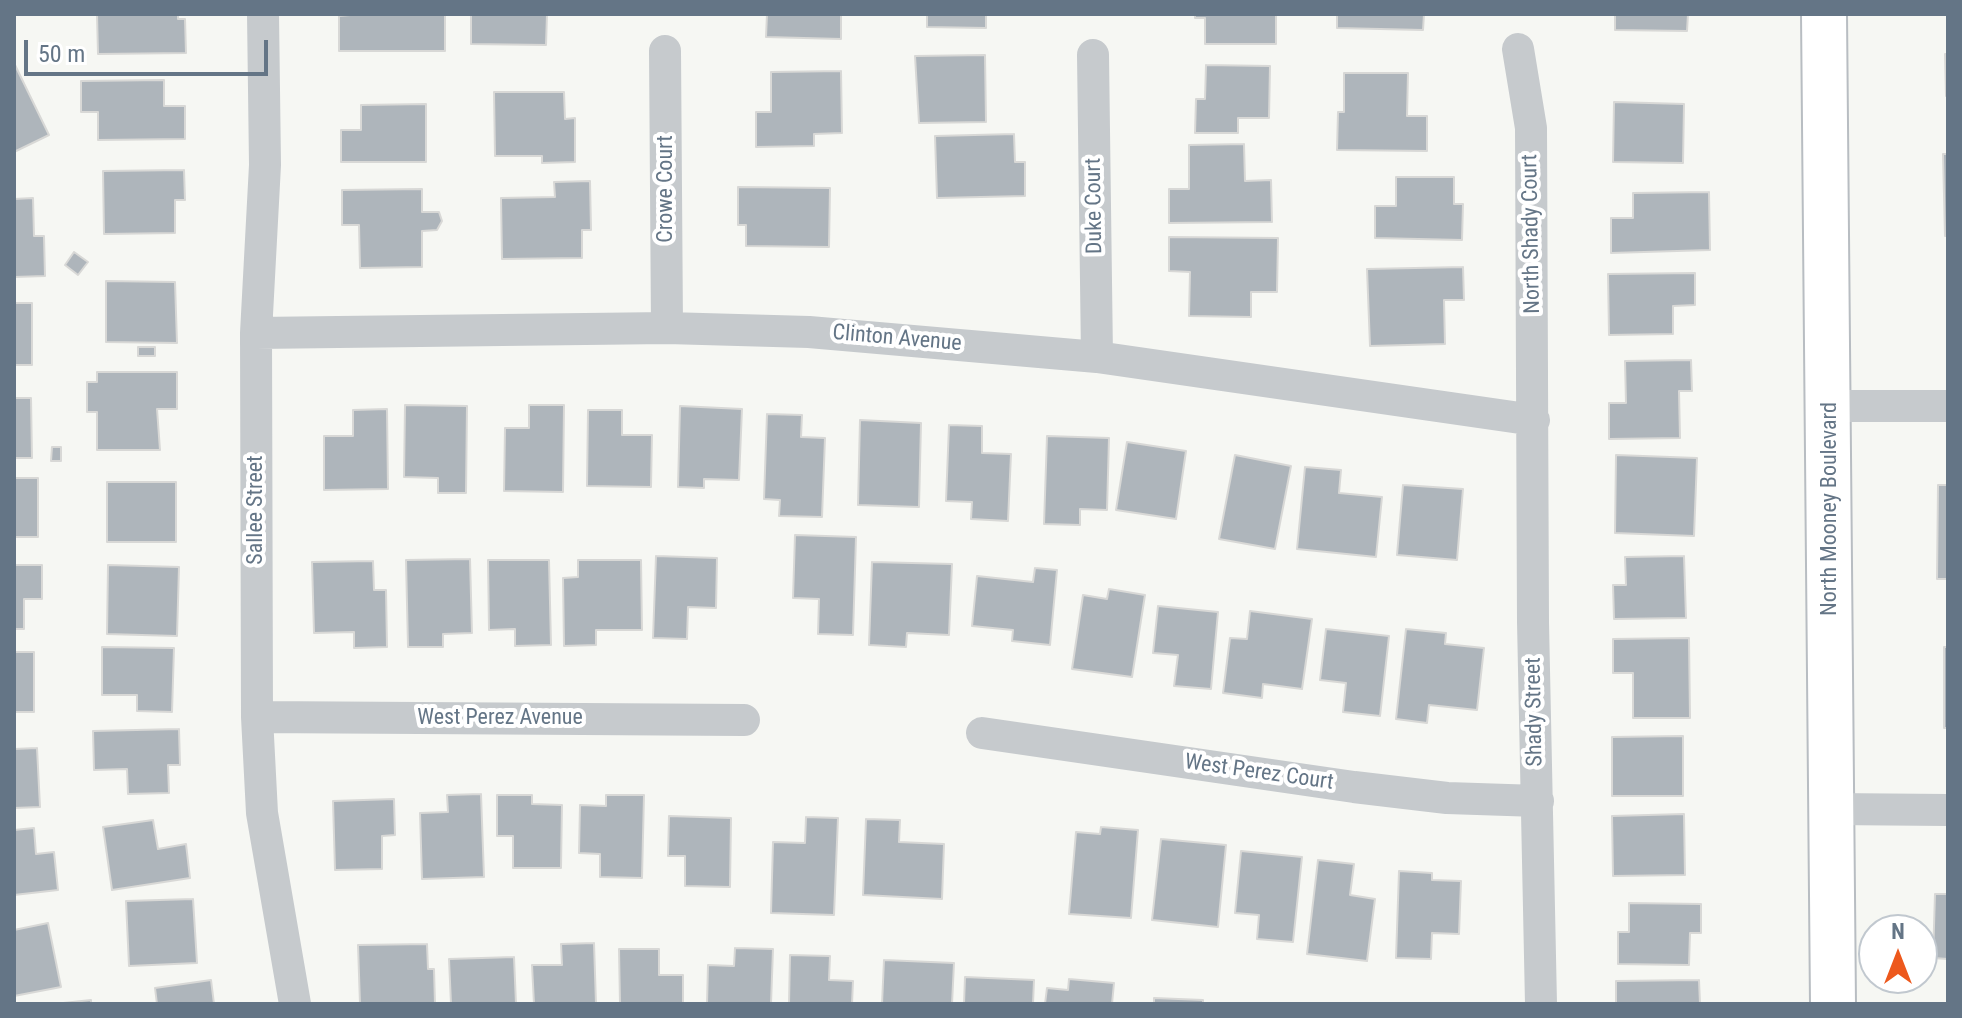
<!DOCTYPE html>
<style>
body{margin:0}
#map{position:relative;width:1962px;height:1018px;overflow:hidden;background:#f6f7f3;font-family:"Roboto Condensed",sans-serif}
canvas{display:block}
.frame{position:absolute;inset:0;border:16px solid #647586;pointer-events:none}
.north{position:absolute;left:1858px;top:914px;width:80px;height:80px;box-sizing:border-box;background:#fff;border:2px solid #c1c8cf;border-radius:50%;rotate:0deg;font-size:22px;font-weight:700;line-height:32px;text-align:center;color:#647586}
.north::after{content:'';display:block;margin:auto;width:28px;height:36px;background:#ed581c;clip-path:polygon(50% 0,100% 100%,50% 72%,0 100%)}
.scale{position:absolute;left:24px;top:40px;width:244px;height:36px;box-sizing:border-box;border:4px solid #647586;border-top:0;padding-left:10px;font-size:24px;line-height:28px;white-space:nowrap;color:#647586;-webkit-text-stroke:6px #fff;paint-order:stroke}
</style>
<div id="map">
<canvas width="1962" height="1018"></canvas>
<div class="frame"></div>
<div class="north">N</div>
<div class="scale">50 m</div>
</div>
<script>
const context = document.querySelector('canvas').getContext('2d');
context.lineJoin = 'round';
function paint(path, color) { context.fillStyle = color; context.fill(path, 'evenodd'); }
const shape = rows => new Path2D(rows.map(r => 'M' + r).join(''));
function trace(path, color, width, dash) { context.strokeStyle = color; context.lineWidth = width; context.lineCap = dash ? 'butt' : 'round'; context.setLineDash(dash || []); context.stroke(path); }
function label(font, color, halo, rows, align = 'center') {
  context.font = font + ' "Roboto Condensed",sans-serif'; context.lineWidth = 8; context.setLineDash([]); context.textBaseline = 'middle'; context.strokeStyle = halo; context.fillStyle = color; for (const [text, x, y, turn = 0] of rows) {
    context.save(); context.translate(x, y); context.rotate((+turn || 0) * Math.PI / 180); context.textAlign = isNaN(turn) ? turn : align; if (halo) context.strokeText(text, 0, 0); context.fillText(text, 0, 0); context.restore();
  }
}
const building = shape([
 [97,14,178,14,178,19,185,19,186,53,98,54,97,14],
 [361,14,445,14,445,51,339,51,339,16,361,14],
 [471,14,557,14,547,14,546,45,471,44,471,14],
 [767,14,841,14,841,39,766,37,767,14],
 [927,14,986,14,986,28,927,27,927,14],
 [1195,14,1276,14,1276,44,1205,44,1205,18,1195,18,1195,14],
 [1337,14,1424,14,1423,30,1337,28,1337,14],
 [1615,14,1688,14,1687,31,1615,30,1615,14],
 [1945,54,1948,54,1948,96,1946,96,1945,54],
 [985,55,986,122,919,123,915,56,985,55],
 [15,65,49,135,14,152,14,65,15,65],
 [1206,65,1270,66,1269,118,1238,118,1238,133,1195,133,1196,99,1205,99,1206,65],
 [841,71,842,133,814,134,814,146,756,147,756,112,771,112,771,72,841,71],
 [1344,73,1408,73,1407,116,1427,116,1427,151,1337,150,1338,112,1344,112,1344,73],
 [164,80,164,106,185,106,185,139,98,140,98,112,81,112,81,81,164,80],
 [494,92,564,92,565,119,575,118,575,162,542,163,542,156,495,156,494,92],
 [1614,102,1684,104,1683,163,1613,162,1614,102],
 [426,104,426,162,341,162,341,130,361,130,361,105,426,104],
 [1014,134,1015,162,1025,162,1025,196,937,198,935,136,1014,134],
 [1244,144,1245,181,1271,180,1272,222,1169,223,1169,189,1189,189,1189,145,1244,144],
 [1943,154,1948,154,1948,236,1945,236,1943,154],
 [184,170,185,200,175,200,175,233,104,234,103,171,184,170],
 [1396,177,1454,177,1454,204,1463,204,1462,240,1375,238,1375,206,1396,206,1396,177],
 [590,181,591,230,582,230,582,258,502,259,501,198,555,197,554,182,590,181],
 [738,187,830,188,829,247,746,246,746,225,738,225,738,187],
 [422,189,422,212,439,212,442,221,437,230,422,231,422,267,360,268,359,225,342,225,342,190,422,189],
 [1709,192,1710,250,1611,253,1611,218,1633,218,1633,193,1709,192],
 [33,198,34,236,44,236,45,276,14,277,14,199,33,198],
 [1169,237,1278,238,1277,292,1251,292,1251,317,1189,316,1190,272,1169,271,1169,237],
 [74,252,88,262,78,275,65,265,74,252],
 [1463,267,1464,300,1444,300,1445,344,1370,346,1367,269,1463,267],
 [1695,273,1695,305,1673,306,1673,334,1609,335,1608,274,1695,273],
 [106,281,175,282,177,343,106,342,106,281],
 [14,303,32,303,32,365,14,365,14,303],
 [138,347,155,347,155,356,138,356,138,347],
 [1691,360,1692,391,1679,391,1680,438,1609,439,1609,403,1626,403,1625,361,1691,360],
 [97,372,177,372,177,409,157,409,160,450,97,450,97,412,87,412,87,382,97,382,97,372],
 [14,398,31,398,32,458,14,458,14,398],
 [405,405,467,406,466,493,438,493,438,478,404,477,405,405],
 [529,405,564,405,563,492,504,491,505,428,529,428,529,405],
 [680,406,742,409,739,480,704,479,704,488,678,487,680,406],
 [387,409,388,489,324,490,324,436,353,436,353,410,387,409],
 [588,410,622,410,622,435,652,435,651,487,587,486,588,410],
 [767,414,802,415,801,437,825,438,822,517,779,516,780,500,764,499,767,414],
 [860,420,921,423,919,507,858,505,860,420],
 [949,425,982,426,982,453,1011,454,1008,521,971,519,972,502,946,501,949,425],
 [1047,436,1109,438,1107,510,1080,509,1080,525,1044,524,1047,436],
 [1127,442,1186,451,1176,519,1116,510,1127,442],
 [52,447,61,447,61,461,51,461,52,447],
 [1235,455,1291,466,1275,549,1219,539,1235,455],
 [1616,455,1697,458,1694,536,1615,533,1616,455],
 [1305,467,1341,470,1339,493,1382,497,1376,557,1297,549,1305,467],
 [14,478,38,478,38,537,14,537,14,478],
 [107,482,176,482,176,542,107,542,107,482],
 [1403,485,1463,489,1457,560,1397,555,1403,485],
 [1938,485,1948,485,1948,579,1937,579,1938,485],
 [795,535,856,537,853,635,818,634,819,599,793,598,795,535],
 [656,556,717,558,716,608,688,607,687,639,653,638,656,556],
 [1684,556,1686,618,1614,619,1613,585,1626,585,1625,557,1684,556],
 [470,559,472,633,443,634,443,647,408,647,406,560,470,559],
 [488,560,549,560,551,645,515,646,515,629,489,630,488,560],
 [578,560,641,560,642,630,596,630,596,645,564,646,563,578,578,577,578,560],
 [373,561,374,590,386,590,387,647,354,648,354,632,314,633,312,562,373,561],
 [872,562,952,564,949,635,907,633,906,647,869,645,872,562],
 [14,565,42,565,42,599,24,599,24,629,14,629,14,565],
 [108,565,179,567,177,636,107,634,108,565],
 [1035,568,1057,570,1050,645,1012,641,1013,630,972,626,977,576,1033,582,1035,568],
 [1109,589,1145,595,1132,677,1072,669,1083,595,1107,599,1109,589],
 [1158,606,1218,612,1211,689,1174,686,1178,655,1153,653,1158,606],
 [1250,611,1312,619,1302,689,1263,684,1262,698,1223,693,1230,638,1247,639,1250,611],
 [1326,629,1389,636,1380,716,1343,712,1346,683,1320,680,1326,629],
 [1406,629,1446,633,1445,644,1484,648,1477,710,1429,705,1427,723,1396,719,1406,629],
 [1689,638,1690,718,1633,718,1633,673,1613,673,1613,639,1689,638],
 [102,647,174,648,172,712,137,711,137,695,102,695,102,647],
 [1944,647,1948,647,1948,728,1944,728,1944,647],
 [14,652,34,652,34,712,14,712,14,652],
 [179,729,180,765,168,765,169,793,128,794,127,769,94,770,93,731,179,729],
 [1683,736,1683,796,1612,796,1612,737,1683,736],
 [37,748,40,807,14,808,14,749,37,748],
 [481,794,484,877,422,879,420,813,448,812,447,795,481,794],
 [497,795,532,795,532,804,562,805,561,868,513,868,513,836,497,836,497,795],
 [606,795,644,795,642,878,600,877,600,854,579,853,580,805,606,806,606,795],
 [394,799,395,835,382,836,382,869,335,870,333,801,394,799],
 [1684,814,1685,875,1613,876,1612,816,1684,814],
 [669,816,731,818,730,887,685,886,685,856,668,856,669,816],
 [806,817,838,818,834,915,771,913,773,842,805,843,806,817],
 [866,819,900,820,899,842,944,844,942,899,863,895,866,819],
 [153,820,158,849,186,844,190,878,112,890,103,827,153,820],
 [1101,827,1138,830,1131,918,1069,914,1076,832,1100,834,1101,827],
 [34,828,36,854,54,852,58,890,14,895,14,830,34,828],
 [1161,839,1226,845,1218,927,1152,920,1161,839],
 [1241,851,1302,857,1293,942,1257,939,1259,915,1235,913,1241,851],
 [1318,860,1354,864,1350,895,1375,899,1367,961,1307,954,1318,860],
 [1399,871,1432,873,1432,880,1461,881,1459,934,1432,933,1431,959,1396,958,1399,871],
 [1935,894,1948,894,1948,959,1933,958,1935,894],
 [193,899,197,963,129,966,126,901,193,899],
 [1629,903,1701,904,1701,933,1690,933,1689,965,1618,964,1618,932,1629,932,1629,903],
 [48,923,61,987,14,996,14,930,48,923],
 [594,943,596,1004,534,1004,532,965,562,965,561,944,594,943],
 [427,944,428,969,434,969,435,1004,360,1004,358,945,427,944],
 [735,948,773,949,771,1004,707,1004,708,965,734,966,735,948],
 [619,949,659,949,659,975,683,975,683,1004,620,1004,619,949],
 [790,955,830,956,829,980,853,981,852,1004,789,1004,790,955],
 [514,957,516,1004,451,1004,449,959,514,957],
 [884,960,954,963,952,1004,882,1004,884,960],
 [965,977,1034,980,1033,1004,964,1004,965,977],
 [1069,979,1114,983,1112,1004,1045,1004,1047,988,1068,990,1069,979],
 [211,980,214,1004,157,1004,155,988,211,980],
 [1699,980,1700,1004,1616,1004,1616,981,1699,980],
 [1154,998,1203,1000,1203,1004,1154,1004,1154,998],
 [91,1000,91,1004,54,1004,91,1000]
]);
const street = shape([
 [263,14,265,165,256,333,257,717,262,813,295,1004],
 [1518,49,1531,128,1533,622,1541,1004],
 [665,51,667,328],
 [1093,55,1097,357],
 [256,333,667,328,809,332,1097,357,1534,420],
 [1830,406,1948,406],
 [257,717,744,720],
 [982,733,1354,787,1447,798,1538,801],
 [1830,809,1948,810]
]);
const secondary = shape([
 [1824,14,1833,1004]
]);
const streetNames = [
 ["Crowe Court",666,189,-90],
 ["Duke Court",1095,206,-91],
 ["North Shady Court",1532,234,-91],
 ["Clinton Avenue",897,339,5],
 ["North Mooney Boulevard",1830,509,-90],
 ["Sallee Street",256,510,-90],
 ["Shady Street",1535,712,-91],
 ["West Perez Avenue",500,718],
 ["West Perez Court",1259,773,8]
];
paint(building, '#aeb5bb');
trace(building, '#d8d8d6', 2);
trace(secondary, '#b8bdc2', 48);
trace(street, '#c6cacd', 32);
trace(secondary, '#fff', 44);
label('22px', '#647586', '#fff', streetNames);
</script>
